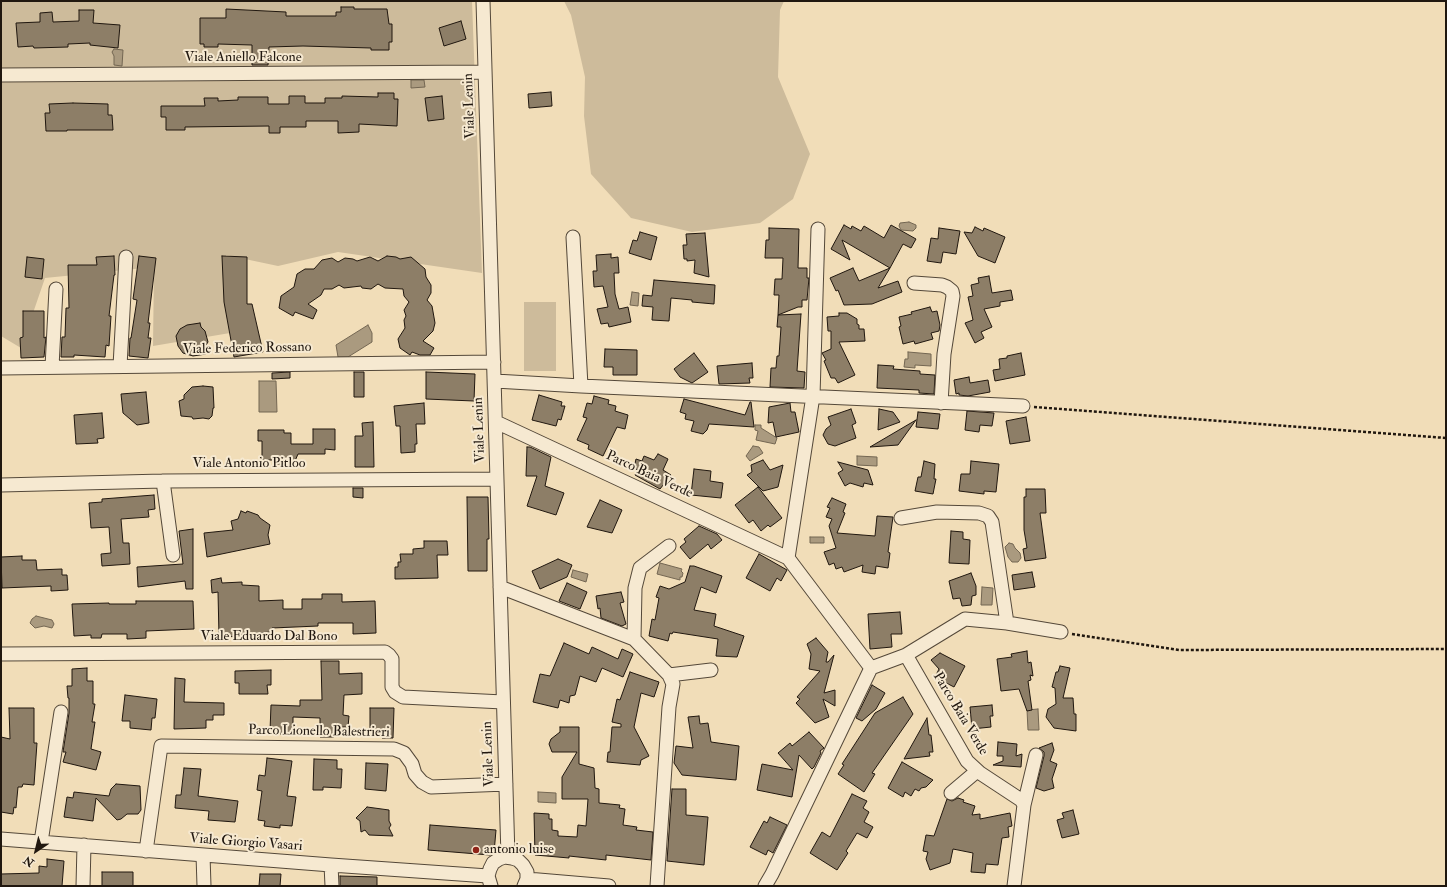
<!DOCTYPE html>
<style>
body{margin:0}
#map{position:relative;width:1447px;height:887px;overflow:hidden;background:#f1ddb8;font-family:"IM FELL Double Pica",serif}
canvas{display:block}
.frame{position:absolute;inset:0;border:2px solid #20170f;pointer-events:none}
.north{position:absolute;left:16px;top:831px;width:40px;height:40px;-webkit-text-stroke:3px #f6e9d1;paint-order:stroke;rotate:215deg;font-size:11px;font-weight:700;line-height:16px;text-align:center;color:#20170f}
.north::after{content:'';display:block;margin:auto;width:14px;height:18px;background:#20170f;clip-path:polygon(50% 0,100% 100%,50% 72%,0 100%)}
</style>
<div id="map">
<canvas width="1447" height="887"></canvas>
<div class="frame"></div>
<div class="north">N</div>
</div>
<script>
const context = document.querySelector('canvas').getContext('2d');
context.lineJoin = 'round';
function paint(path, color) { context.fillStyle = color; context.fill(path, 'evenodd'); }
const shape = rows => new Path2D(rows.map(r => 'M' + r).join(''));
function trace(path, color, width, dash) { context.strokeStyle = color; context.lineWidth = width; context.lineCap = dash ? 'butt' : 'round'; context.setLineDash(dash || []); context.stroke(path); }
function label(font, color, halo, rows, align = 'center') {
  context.font = font + ' "IM FELL Double Pica",serif'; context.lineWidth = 4; context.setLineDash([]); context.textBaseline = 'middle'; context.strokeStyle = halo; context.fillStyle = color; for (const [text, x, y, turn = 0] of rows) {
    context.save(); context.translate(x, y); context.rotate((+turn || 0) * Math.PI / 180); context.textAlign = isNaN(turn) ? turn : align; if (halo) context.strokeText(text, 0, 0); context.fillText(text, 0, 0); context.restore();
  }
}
const green = shape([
 [1,1,472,1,482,273,338,252,278,266,226,255,230,333,153,346,154,267,45,278,21,348,1,336],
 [564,1,784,1,780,10,778,77,810,154,793,199,760,223,692,232,631,218,591,174,584,116,585,77,571,15],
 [524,302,556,302,556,371,524,371]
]);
const water = shape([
 [114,49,123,50,122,66,114,65,114,56,112,52,114,49],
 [411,80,424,80,425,87,411,88,411,80],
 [909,222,916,225,916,228,913,231,901,230,899,226,900,223,909,222],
 [632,292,639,293,638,306,630,305,632,292],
 [368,325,372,333,372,342,348,357,338,357,336,345,368,325],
 [908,352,931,354,931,366,915,365,915,368,904,367,905,359,908,359,908,352],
 [259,381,276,381,277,412,259,412,259,381],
 [755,425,761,425,761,428,777,438,775,444,756,440,758,431,755,430,755,425],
 [753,446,759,447,763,453,750,461,746,456,753,446],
 [857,456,877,457,877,466,857,465,857,456],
 [810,537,824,537,824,543,810,543,810,537],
 [1009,543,1013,544,1015,548,1020,553,1021,558,1018,562,1012,562,1008,557,1005,547,1009,543],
 [660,563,682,569,681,571,683,573,682,577,680,577,680,580,657,574,660,563],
 [573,570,588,574,586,582,571,577,573,570],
 [982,587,993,588,992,605,981,605,982,587],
 [36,616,52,620,54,624,52,628,44,626,35,628,30,623,32,619,36,616],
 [1038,709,1039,730,1028,730,1027,710,1038,709],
 [538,792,556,793,556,803,538,802,538,792]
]);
const building = shape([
 [341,7,354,7,354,9,387,9,389,24,392,24,392,42,389,42,389,50,371,50,371,48,303,46,269,47,268,65,252,65,252,45,218,44,218,47,204,47,204,44,200,44,200,18,226,18,226,9,286,12,286,16,336,16,336,12,341,12,341,7],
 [79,10,94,10,93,23,120,25,118,48,90,45,90,43,68,44,68,47,34,48,33,46,18,47,16,23,40,22,40,13,52,12,53,22,79,21,79,10],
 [461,21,466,39,444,46,439,28,461,21],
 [551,92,552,106,529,108,528,94,551,92],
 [378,93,394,93,394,99,398,99,397,126,359,124,359,132,338,133,338,121,306,121,306,127,280,127,280,133,269,133,269,126,185,127,185,130,166,130,166,117,161,117,161,106,205,106,204,98,218,98,218,101,238,100,238,97,268,97,268,104,289,104,289,96,305,96,305,103,325,103,325,98,342,98,342,96,378,97,378,93],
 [442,96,444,119,428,121,425,98,442,96],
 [73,103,108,104,108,115,112,115,113,130,67,130,67,131,46,131,45,113,50,113,49,104,73,103],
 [844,225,851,229,852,226,861,231,864,226,884,238,891,225,916,239,911,248,903,244,890,268,842,240,850,260,831,249,844,225],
 [975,227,983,231,984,228,1005,237,995,263,978,256,964,232,972,233,975,227],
 [769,228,799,229,798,268,807,268,807,278,809,278,807,300,802,300,802,307,798,307,778,315,779,295,774,295,775,279,782,279,783,258,765,258,766,240,769,240,769,228],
 [939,228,960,231,956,254,943,252,941,263,927,261,931,238,938,239,939,228],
 [640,232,657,237,651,260,629,253,633,240,637,241,640,232],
 [705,233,709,277,694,273,695,260,687,261,687,259,684,259,683,245,687,245,686,234,705,233],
 [611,254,611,258,618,257,619,273,614,273,615,294,619,309,628,307,631,322,609,327,608,323,601,324,597,309,608,307,603,286,594,287,593,271,597,271,596,255,611,254],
 [114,256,115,275,114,275,109,316,111,316,109,346,106,345,105,357,74,355,74,357,61,357,62,337,65,337,66,308,69,308,68,265,97,265,96,257,114,256],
 [139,256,156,258,148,323,150,323,148,338,151,338,148,358,129,356,130,338,131,338,137,300,133,299,139,256],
 [222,256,247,257,247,304,252,304,263,352,234,357,224,302,222,256],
 [387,256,396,257,400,259,411,257,425,269,426,277,431,285,431,293,427,300,432,306,435,323,433,331,423,341,434,348,430,355,420,355,412,352,410,355,400,348,398,339,405,328,404,320,406,316,404,310,409,302,404,296,403,289,385,288,378,284,371,289,362,288,361,286,344,288,339,285,332,289,324,289,321,295,308,304,317,310,313,319,295,312,293,316,279,308,281,296,294,287,297,274,305,269,314,269,322,260,332,258,338,262,345,258,353,259,357,261,370,257,378,261,387,256],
 [27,257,44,259,42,279,25,277,27,257],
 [853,268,859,281,890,268,878,288,898,281,902,292,872,304,844,305,838,290,836,291,830,278,853,268],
 [989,276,992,293,1011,290,1013,300,1000,302,1000,306,984,309,992,327,981,332,984,338,975,343,965,323,973,320,968,297,973,296,971,285,979,283,978,278,989,276],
 [654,280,715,285,714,304,692,302,692,300,671,298,669,321,652,320,653,307,642,306,643,295,652,296,654,280],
 [930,307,932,312,937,311,940,325,939,331,931,333,933,339,915,344,914,341,903,344,899,327,901,326,899,317,912,314,911,312,930,307],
 [23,311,44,311,44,338,46,337,44,357,21,358,20,338,23,337,23,311],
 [839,313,847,313,857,319,857,324,859,325,859,329,864,329,865,341,839,342,855,375,838,383,835,378,831,378,824,361,826,360,822,353,831,349,831,331,828,331,827,317,839,316,839,313],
 [801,314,797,371,805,372,804,388,770,387,771,368,776,368,777,356,779,356,781,327,777,327,778,315,801,314],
 [200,323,201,327,205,331,208,342,204,348,206,354,193,356,183,353,178,346,176,336,180,329,187,325,200,323],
 [605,349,637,350,637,375,613,375,613,367,604,367,605,349],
 [694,353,708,372,692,383,680,377,674,369,694,353],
 [1021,353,1025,375,995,381,993,370,1000,369,999,359,1007,358,1007,356,1021,353],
 [752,363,753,378,749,378,750,383,719,384,717,366,752,363],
 [878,365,894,366,893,369,920,371,920,374,935,375,934,394,919,393,919,390,877,388,878,365],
 [290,372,290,378,272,379,272,373,290,372],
 [354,372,364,372,364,397,354,397,354,372],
 [426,372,475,374,474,401,426,399,426,372],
 [969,377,970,383,988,380,990,392,968,396,959,395,959,393,956,394,954,380,969,377],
 [203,386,213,387,214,408,213,408,212,416,209,419,203,418,193,419,192,417,181,416,179,401,184,399,184,395,192,387,203,386],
 [146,392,149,423,137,425,123,413,121,394,146,392],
 [539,395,562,402,561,406,565,406,561,420,558,419,556,426,532,420,539,395],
 [594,396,609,400,608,404,616,406,615,411,628,415,625,429,617,427,603,456,588,449,589,445,577,440,587,418,583,417,587,403,592,404,594,396],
 [684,399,745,415,750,402,751,402,754,427,709,424,707,430,703,434,691,431,694,421,685,419,686,414,680,412,684,399],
 [424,403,425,424,416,424,417,444,415,444,415,452,401,453,400,426,396,426,394,406,424,403],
 [790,403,791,412,795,412,799,432,776,437,773,422,768,423,769,407,790,403],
 [851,409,856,423,852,425,856,438,835,446,828,444,823,435,826,429,831,425,828,417,851,409],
 [879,409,893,412,900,422,878,430,879,409],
 [967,411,994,413,992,426,980,425,979,432,965,430,967,411],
 [918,412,940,414,938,429,916,427,918,412],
 [102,413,104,438,97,439,98,443,76,444,74,415,102,413],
 [1026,417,1030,441,1010,444,1006,421,1026,417],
 [916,420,898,445,870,447,916,420],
 [373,422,374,467,355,467,355,436,363,436,362,423,373,422],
 [313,429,335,429,335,450,325,449,325,454,298,454,295,461,291,464,273,464,273,460,262,460,262,441,258,441,258,430,284,430,284,433,291,433,291,444,313,444,313,429],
 [527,447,530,447,551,457,545,486,564,493,556,515,527,506,537,476,526,476,527,447],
 [658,454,668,459,663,470,671,475,660,489,635,475,638,470,634,468,636,459,642,461,644,456,654,460,658,454],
 [763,460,770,470,783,465,778,487,763,491,747,475,752,472,751,465,763,460],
 [924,461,935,464,934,479,936,479,933,494,915,491,918,477,921,477,924,461],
 [971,461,999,464,996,492,984,491,984,494,959,491,961,474,970,474,971,461],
 [838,462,868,470,873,485,864,483,863,487,850,483,845,486,838,473,843,470,838,462],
 [694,469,711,471,710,481,723,483,721,498,691,495,694,469],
 [758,487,782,518,770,527,768,525,761,531,753,520,749,523,735,505,758,487],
 [353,488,363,488,363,498,353,497,353,488],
 [1026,489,1045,489,1046,513,1040,513,1046,558,1025,561,1023,549,1027,548,1024,530,1024,497,1026,497,1026,489],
 [154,495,155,509,148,510,149,517,121,519,123,543,129,543,130,564,102,566,101,554,111,553,109,527,91,528,89,503,102,502,102,499,154,495],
 [467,497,488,497,489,539,487,539,487,571,468,571,467,497],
 [832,498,846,504,843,512,845,513,837,533,875,536,877,516,893,517,888,552,890,553,888,568,876,566,875,574,862,572,863,565,844,572,842,567,836,569,834,563,829,565,824,552,836,548,829,526,832,519,826,517,830,508,827,507,832,498],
 [600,500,622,510,612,533,587,527,600,500],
 [241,511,246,513,247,511,258,515,260,518,270,525,268,535,270,544,207,557,204,533,233,530,231,521,238,519,241,511],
 [699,526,717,534,722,540,711,549,708,544,690,559,680,547,686,542,684,539,699,526],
 [193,529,193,589,186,589,185,581,138,587,137,567,183,564,179,531,193,529],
 [951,531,963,532,963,539,970,540,969,564,949,563,951,531],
 [424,541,447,541,448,555,437,555,438,578,395,579,395,567,398,567,398,562,401,562,400,554,413,554,413,549,424,548,424,541],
 [759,554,787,570,781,581,777,578,770,591,746,578,759,554],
 [22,556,22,560,36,560,37,570,62,569,62,575,67,575,68,590,51,591,51,586,2,588,1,557,22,556],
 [558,559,572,565,567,577,540,589,532,571,558,559],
 [690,566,694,566,722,576,716,593,701,587,694,610,716,614,714,626,744,636,737,657,716,656,718,639,673,632,672,634,670,633,668,641,649,636,652,619,655,620,659,598,656,597,660,586,669,589,685,582,690,566],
 [1032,572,1035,587,1014,590,1012,575,1032,572],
 [971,573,976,586,976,595,972,596,971,605,962,606,960,598,953,599,949,581,971,573],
 [221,578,222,583,242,582,242,585,259,586,259,601,283,600,283,609,302,609,302,599,322,599,322,594,342,594,342,602,375,601,376,633,353,634,353,623,318,623,318,626,272,628,272,632,241,634,241,637,219,636,218,592,212,593,211,580,221,578],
 [567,583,587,592,580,609,559,601,567,583],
 [621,592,624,602,620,603,626,624,622,626,601,618,600,608,598,609,596,596,621,592],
 [136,601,193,601,194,629,146,631,146,638,127,639,127,634,102,634,101,638,91,638,91,635,74,636,72,604,109,603,109,604,136,604,136,601],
 [900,612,902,634,891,634,892,647,870,649,868,614,900,612],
 [816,638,828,652,826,662,828,662,834,655,824,693,835,690,835,706,823,699,829,717,815,723,796,703,800,699,797,697,820,671,809,669,811,654,807,644,816,638],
 [564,643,589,654,592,647,618,659,622,649,633,654,623,677,602,668,596,682,580,676,575,695,570,696,569,703,560,700,558,708,533,702,540,674,550,676,564,643],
 [1027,651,1028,663,1031,662,1033,676,1030,675,1031,680,1028,681,1032,710,1027,711,1019,689,1001,691,997,659,1012,657,1011,654,1027,651],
 [940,653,965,666,954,687,935,677,939,669,931,660,940,653],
 [321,661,339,661,339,674,362,673,362,694,344,695,343,715,349,716,348,727,341,727,341,729,334,729,334,737,320,737,320,718,293,717,293,735,280,734,281,732,270,731,271,705,300,706,300,700,322,700,321,661],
 [1060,666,1070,668,1063,698,1073,698,1074,714,1076,714,1076,731,1054,728,1046,717,1048,709,1056,704,1055,688,1052,687,1056,672,1058,672,1060,666],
 [87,668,87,681,93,681,93,704,95,704,92,722,95,722,91,749,101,752,96,770,63,762,66,752,63,752,69,713,69,698,68,698,67,686,72,686,72,669,87,668],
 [271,670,271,685,267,685,268,694,239,694,239,683,235,683,235,671,271,670],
 [630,672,659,682,654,697,641,693,634,727,649,756,641,760,640,765,607,762,608,752,610,752,612,727,621,727,621,724,612,722,617,699,620,700,630,672],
 [175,678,185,679,184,702,224,703,224,715,213,715,213,720,206,720,206,728,174,729,175,678],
 [872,685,885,693,876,709,862,721,856,718,872,685],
 [125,695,157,699,155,718,152,718,151,730,130,728,130,721,122,721,125,695],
 [903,697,913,714,872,773,875,774,864,792,838,774,844,765,842,764,875,713,903,697],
 [992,705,993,716,990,716,991,727,972,729,970,707,992,705],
 [9,708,34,708,34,743,37,743,34,785,23,784,22,787,18,787,16,808,14,807,13,814,1,812,1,737,10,739,9,708],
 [370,708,394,708,393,738,382,738,382,735,370,735,370,708],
 [699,716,700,724,708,723,711,742,739,746,736,780,682,775,674,763,676,746,693,748,688,717,699,716],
 [927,718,929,735,931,735,933,752,929,752,930,756,904,759,927,718],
 [560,727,579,727,579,764,594,768,595,788,599,789,599,803,620,805,619,808,625,809,623,825,637,827,636,830,653,832,651,860,606,855,606,860,569,856,569,858,535,855,534,813,549,814,549,819,552,819,552,830,558,831,558,836,577,837,578,825,586,826,588,799,562,799,562,777,577,752,552,752,549,744,551,739,560,732,560,727],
 [809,732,824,748,820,751,821,753,814,767,812,769,799,755,792,797,757,790,762,764,793,770,778,753,790,743,792,746,809,732],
 [998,742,1017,744,1016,756,1022,754,1021,767,993,765,1003,761,1003,756,997,756,998,742],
 [1052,743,1054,750,1050,761,1057,764,1052,779,1054,788,1044,791,1036,788,1044,756,1044,752,1039,748,1052,743],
 [267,758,292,761,287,796,296,797,292,826,280,825,280,828,264,826,265,821,258,820,262,791,257,790,259,775,265,776,267,758],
 [314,759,337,760,337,769,342,769,341,788,323,787,323,790,313,790,314,759],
 [902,762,933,780,926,787,921,788,919,791,915,789,911,796,905,792,903,797,888,788,902,762],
 [366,763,388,764,386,791,365,789,366,763],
 [184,768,201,769,198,796,238,801,235,822,208,820,209,811,175,808,176,795,181,795,184,768],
 [116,784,140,786,141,810,138,814,127,814,121,819,117,820,96,798,93,821,64,817,67,797,73,798,74,792,109,796,111,789,116,784],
 [672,789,686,789,686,815,708,817,704,865,667,861,672,789],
 [852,794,867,801,863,808,869,812,864,822,873,827,867,838,857,833,846,851,848,853,837,870,810,853,822,832,830,837,852,794],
 [958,798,964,800,963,802,975,806,972,815,980,814,980,819,1010,813,1012,826,1008,827,1009,837,1002,838,998,865,986,864,985,873,971,872,973,853,953,849,950,863,930,870,926,859,928,852,923,851,926,835,934,836,947,799,952,801,958,798],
 [367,807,389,810,389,821,391,825,389,828,393,836,369,835,365,830,361,832,360,821,356,818,367,807],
 [1073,810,1079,834,1062,838,1057,820,1064,818,1062,813,1073,810],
 [770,817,787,825,773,853,768,850,766,855,750,847,764,821,767,823,770,817],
 [430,825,496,830,494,853,490,855,428,850,430,825],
 [47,859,64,861,62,886,1,886,1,874,39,873,39,866,47,867,47,859],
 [102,872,133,872,133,886,102,886,102,872],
 [260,874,281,874,280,886,259,886,260,874],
 [340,876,377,877,377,886,340,886,340,876]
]);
const path = shape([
 [1034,407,1446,438],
 [1072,634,1179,650,1446,649]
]);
const street = shape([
 [483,1,508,857],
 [1,75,485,72],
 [573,237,581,386],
 [914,283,942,285,947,287,952,291,953,296,944,354,941,403],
 [120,366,126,257],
 [52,367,56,289],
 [1,368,494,362],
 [495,381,581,386,1023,406],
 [496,422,788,558,871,668,906,655,965,619,1007,623,1061,632],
 [163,481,173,555],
 [1,485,163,481,497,479],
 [901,518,937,512,979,513,988,516,992,522,1007,623],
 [788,558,813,396,818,229],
 [500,587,634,639,669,675,673,684,669,707,657,886],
 [634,639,635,588,640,568,669,546],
 [1,654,385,652,389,655,392,659,392,687,395,692,403,697,503,702],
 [906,655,967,761,980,773,1021,800,1024,805,1014,886],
 [669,675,711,670],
 [951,793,977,771],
 [1024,805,1036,755],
 [1,839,331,865,488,876],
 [41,842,61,712],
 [146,851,161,746,394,749,404,753,412,764,415,774,422,782,431,787,506,784],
 [203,855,204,886],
 [331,865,332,886],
 [527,879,609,886],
 [83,886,84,845],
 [491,886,488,876,490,869,493,863,499,859,505,857,512,858,518,860,523,865,527,872,527,879,524,886],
 [765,886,772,874,871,668]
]);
const markers = [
 [476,850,4,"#8f2418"]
];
const streetNames = [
 ["Viale Aniello Falcone",243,58],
 ["Viale Lenin",470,106,-92],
 ["Viale Federico Rossano",247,349,-1],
 ["Viale Lenin",480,430,-92],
 ["Viale Antonio Pitloo",249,464],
 ["Parco Baia Verde",649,475,25],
 ["Viale Eduardo Dal Bono",269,637],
 ["Parco Baia Verde",960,714,59],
 ["Parco Lionello Balestrieri",319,732,1],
 ["Viale Lenin",489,754,-92],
 ["Viale Giorgio Vasari",246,843,4]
];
const poiNames = [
 ["antonio luise",484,850]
];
paint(green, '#cdbb9b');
paint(water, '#aa9a7f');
trace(water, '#736652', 1);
paint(building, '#8d7e67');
trace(building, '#20170f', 1);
trace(street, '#544839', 15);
trace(path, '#20170f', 2.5, [3, 2]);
trace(street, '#f6e9d1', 13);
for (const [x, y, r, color] of markers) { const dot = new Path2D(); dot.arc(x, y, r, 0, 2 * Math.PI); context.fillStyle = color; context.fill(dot); trace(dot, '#f6e9d1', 1.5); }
label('14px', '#20170f', '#f6e9d1', streetNames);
label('14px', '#20170f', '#f6e9d1', poiNames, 'left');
</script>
